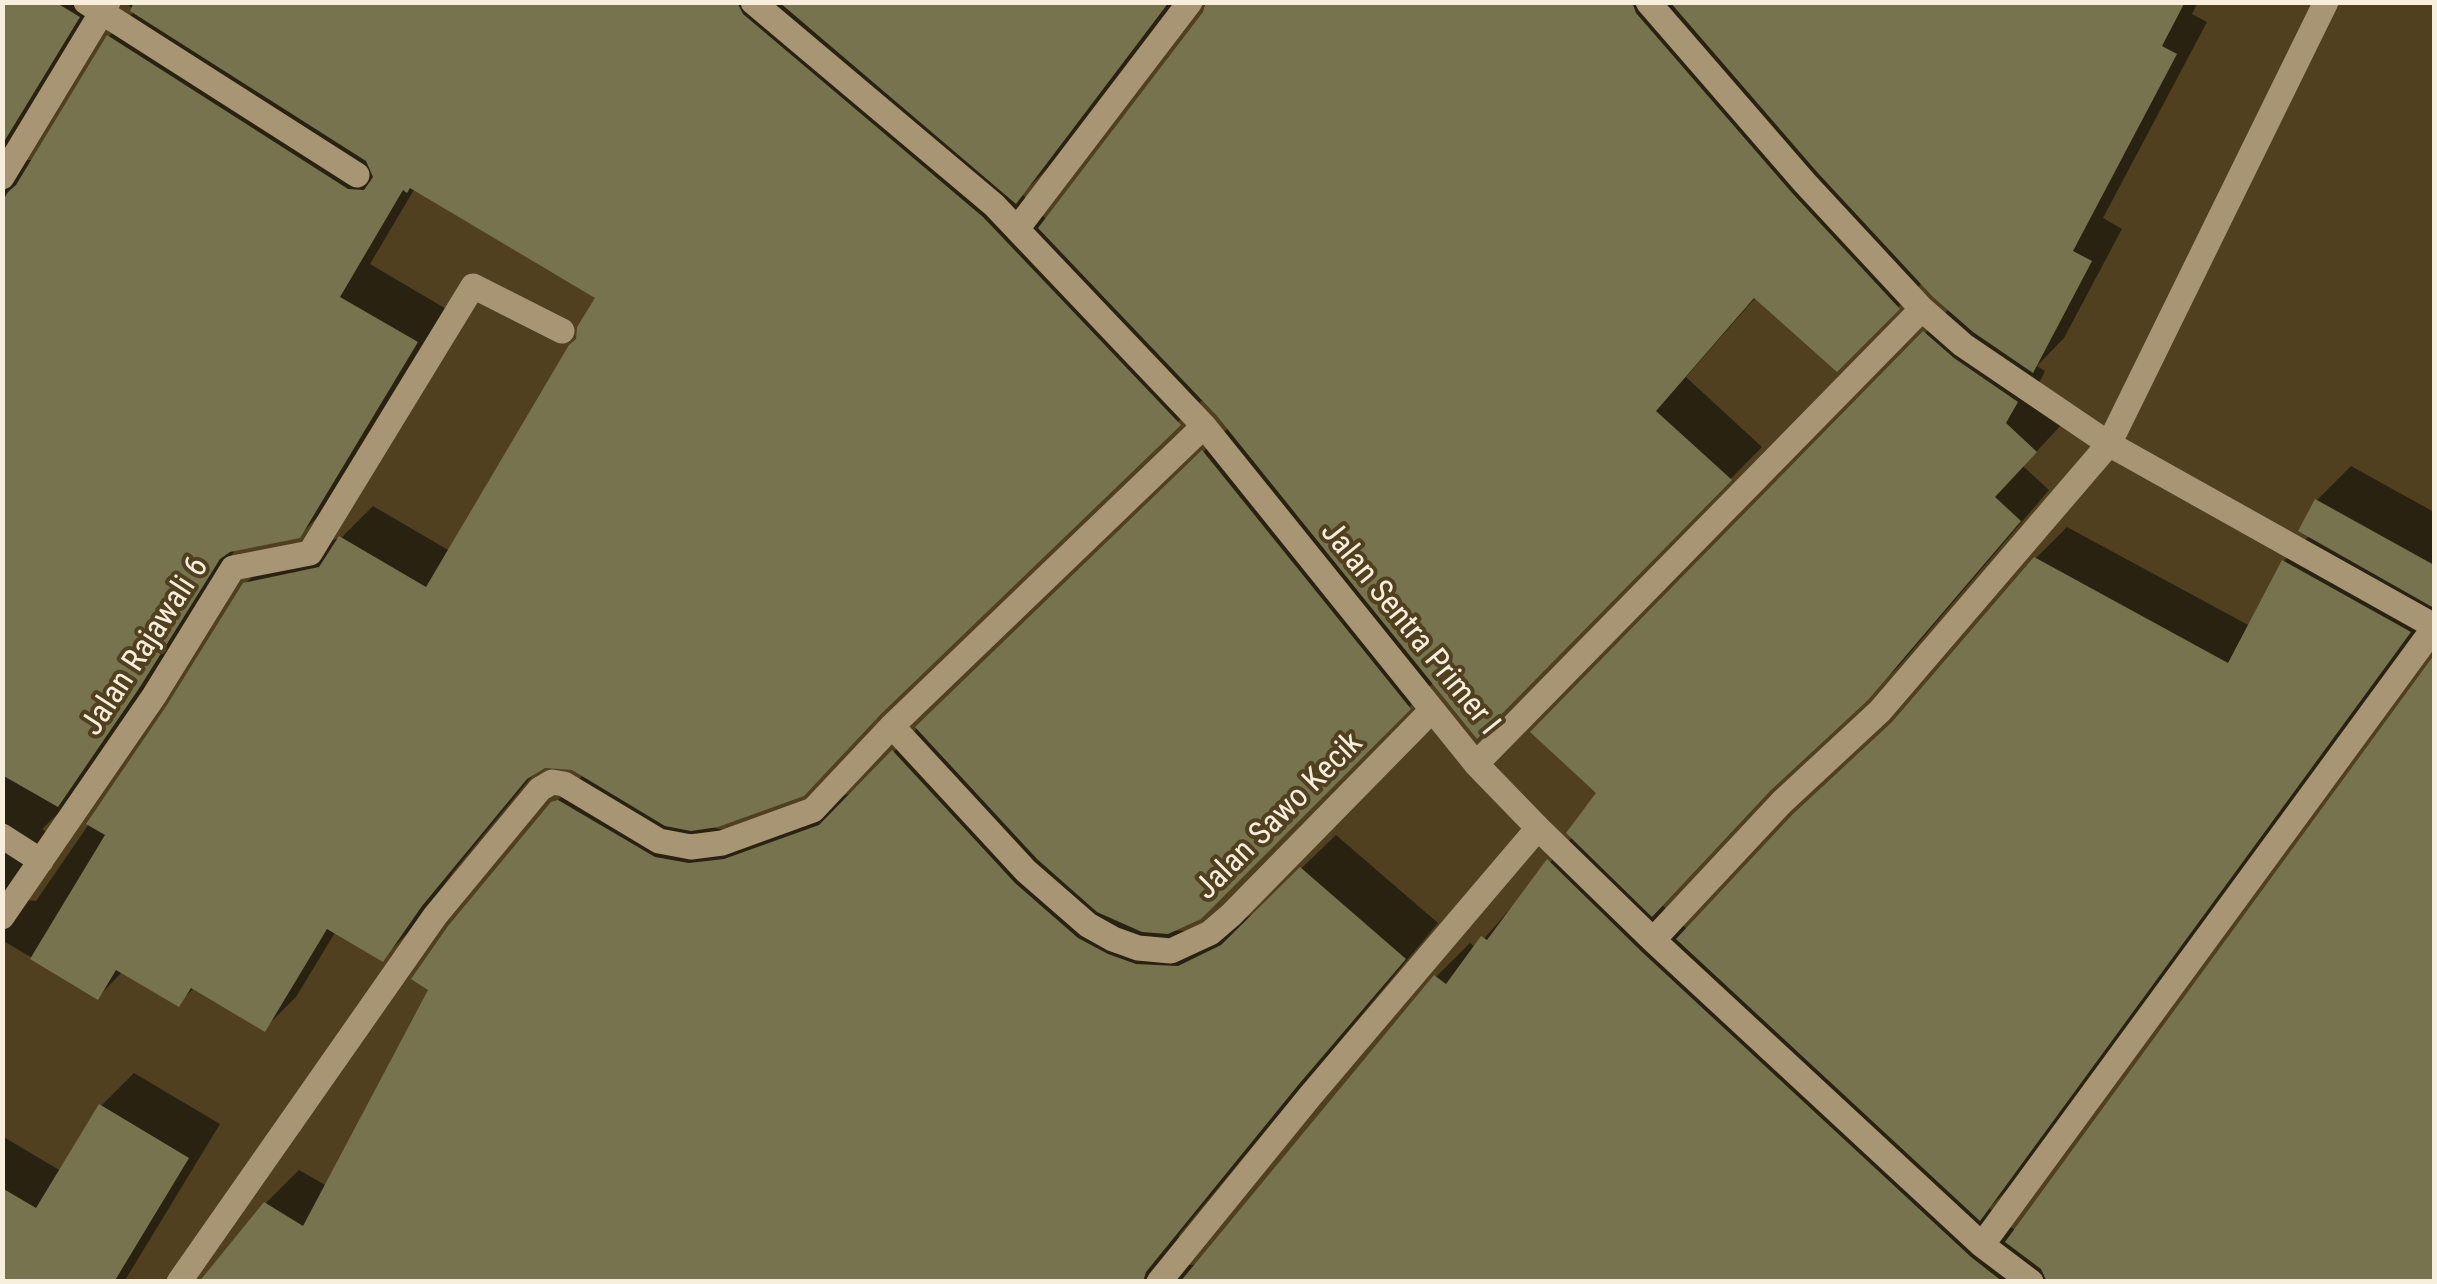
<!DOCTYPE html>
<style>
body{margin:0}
#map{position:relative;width:2437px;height:1284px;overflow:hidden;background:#504020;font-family:"Roboto Condensed",sans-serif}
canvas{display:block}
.frame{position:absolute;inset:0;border:5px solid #f8eedc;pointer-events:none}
</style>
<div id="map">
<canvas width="2437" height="1284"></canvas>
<div class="frame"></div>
</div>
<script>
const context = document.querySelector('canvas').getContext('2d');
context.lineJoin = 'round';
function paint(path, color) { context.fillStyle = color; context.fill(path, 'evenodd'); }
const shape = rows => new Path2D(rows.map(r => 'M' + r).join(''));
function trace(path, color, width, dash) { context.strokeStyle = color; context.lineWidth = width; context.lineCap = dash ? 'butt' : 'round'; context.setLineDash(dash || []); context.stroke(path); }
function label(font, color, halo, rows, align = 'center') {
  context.font = font + ' "Roboto Condensed",sans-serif'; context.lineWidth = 8; context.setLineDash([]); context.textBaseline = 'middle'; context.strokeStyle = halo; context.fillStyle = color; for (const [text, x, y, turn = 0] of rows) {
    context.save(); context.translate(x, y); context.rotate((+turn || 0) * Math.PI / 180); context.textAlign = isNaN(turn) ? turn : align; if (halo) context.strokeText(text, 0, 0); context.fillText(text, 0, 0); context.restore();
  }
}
const shadow = shape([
 [2,2,99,2,26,160,34,160,109,36,135,11,125,2,1174,2,1047,169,1022,194,1047,220,1205,13,1209,2,2198,2,2192,14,2207,22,2103,218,2122,229,2064,338,2037,366,2045,371,2034,393,2065,421,2023,466,2049,490,1898,667,1784,775,1661,904,1688,930,1904,712,2035,559,2067,527,2250,626,2284,561,2310,535,2301,530,2317,500,2351,466,2434,512,2434,608,2011,1186,1989,1208,2016,1231,2434,656,2434,1282,201,1282,265,1204,299,1170,327,1186,557,801,584,774,555,763,538,769,454,871,414,927,382,959,336,931,296,997,264,1029,195,987,178,1004,123,971,98,997,2,940],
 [415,188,598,297,578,339,450,551,373,506,341,538,278,551,245,584,170,706,36,901,26,900,48,833,42,829,68,804,172,652,236,548,299,536,331,503,448,310,370,264],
 [1923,282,1950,308,1533,732,1600,792,1573,836,1476,948,1470,943,1436,977,1198,1264,1190,1265,1177,1254,1179,1235,1438,923,1336,835,1254,914,1213,933,1171,930,1200,917,1434,682,1478,736,1762,447,1686,377,1756,297,1837,369],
 [1204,399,1229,427,947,698,854,792,760,826,724,830,710,827],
 [134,1073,220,1124,124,1282,2,1282,2,1136,61,1171,101,1106]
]);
const building = shape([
 [2,2,55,2,80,17,2,145],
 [134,2,737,2,743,14,983,217,1181,425,881,714,804,796,718,827,691,831,665,826,572,770,545,768,527,779,422,906,383,962,327,929,265,1032,191,988,179,1007,116,970,98,1000,30,959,105,835,86,824,167,705,243,583,319,567,339,536,426,587,569,345,576,339,577,327,595,298,410,188,407,193,403,190,340,297,418,342,300,538,230,552,220,559,140,687,58,807,2,775,2,202,8,192,16,185,107,35,348,189,364,190,373,177,366,161,130,11],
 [779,2,1169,2,1016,204],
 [1206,2,1632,2,1636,13,1793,194,1900,309,1837,372,1754,298,1656,411,1732,480,1477,739,1217,416,1038,228,1203,12],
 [1670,2,2185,2,2162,46,2177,54,2073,251,2092,261,2033,373,1973,332,1933,297,1817,172],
 [1923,331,1954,358,2018,402,2006,423,2037,452,1995,497,2021,521,1868,700,1770,791,1652,917,1566,833,1596,793,1530,732],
 [1202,450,1411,709,1201,919,1168,934,1142,932,1097,912,1037,859,915,727],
 [2315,499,2434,565,2434,608,2298,531],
 [2034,557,2228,663,2282,560,2411,632,1980,1221,1676,939,1793,814,1892,722],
 [2434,655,2434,1282,2047,1282,2041,1269,2005,1242],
 [892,750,1015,883,1078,938,1108,954,1136,964,1178,966,1221,945,1300,867,1406,959,1299,1084,1146,1272,1143,1282,199,1282,264,1202,303,1226,428,990,411,979,448,926,551,802,558,800,655,857,689,863,724,859,819,825],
 [1547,859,1642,952,1971,1257,2003,1282,1180,1282,1434,975,1446,984,1481,936,1487,940],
 [99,1104,189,1158,114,1282,2,1282,2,1188,36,1208]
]);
const street = shape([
 [86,2,357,175],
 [753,2,994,205,1204,426,1476,764,1538,828,1653,940,1982,1245,2031,1282],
 [1648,2,1805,183,1922,309,1963,345,2109,444,2434,626],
 [2,177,108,2],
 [1017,229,1190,2],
 [892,726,1026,871,1088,925,1113,939,1138,948,1171,951,1210,933,1231,915,1432,710],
 [1476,764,1922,309],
 [2,836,41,861],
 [2,917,154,696,233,568,310,553,473,286,562,331],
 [1653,940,1782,802,1880,711,2109,444,2326,2],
 [1982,1245,2434,628],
 [179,1282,435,916,540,789,552,782,564,784,659,841,691,847,722,843,813,810,892,726,1204,426],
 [1159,1282,1311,1095,1538,828]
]);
const streetNames = [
 ["Jalan Sentra Primer I",1409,629,51],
 ["Jalan Rajawali 6",146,647,-57],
 ["Jalan Sawo Kecik",1280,817,-45]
];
paint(shadow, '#0007');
paint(building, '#77734f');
trace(street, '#a79573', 25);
label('32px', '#f8eedc', '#504020', streetNames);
</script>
